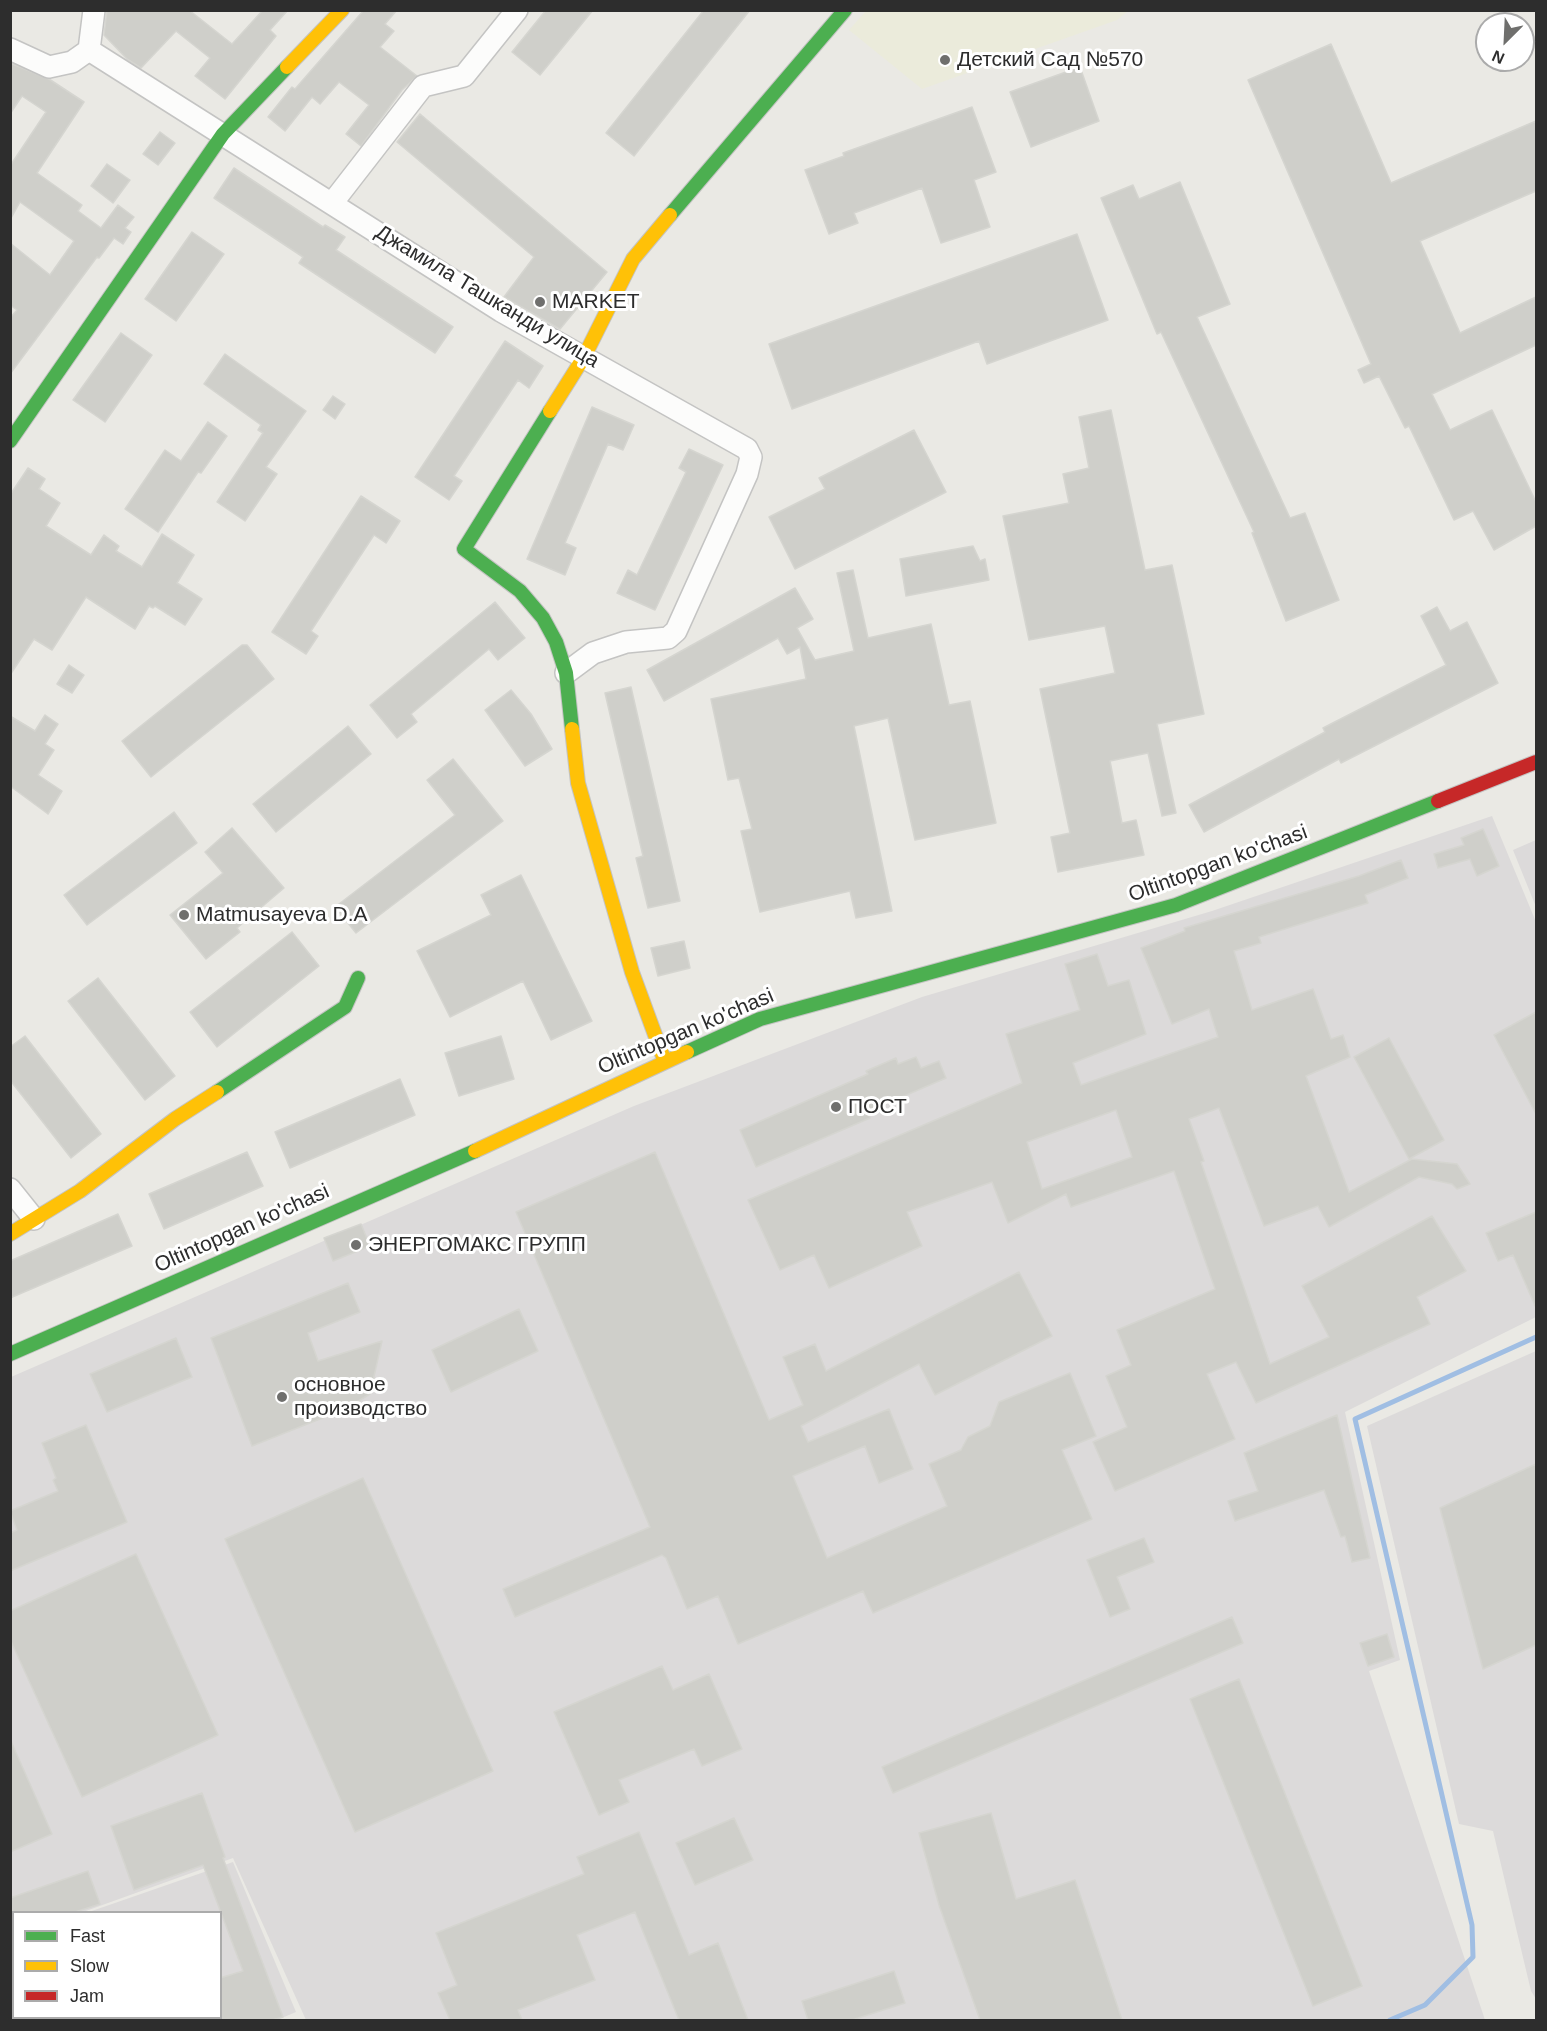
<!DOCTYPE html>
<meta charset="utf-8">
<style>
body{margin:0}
#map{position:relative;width:1547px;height:2031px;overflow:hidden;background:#eae9e4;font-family:Helvetica,sans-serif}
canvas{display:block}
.frame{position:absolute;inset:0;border:12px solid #2d2d2d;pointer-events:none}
.legend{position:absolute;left:12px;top:1911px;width:210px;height:108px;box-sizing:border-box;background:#fff;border:2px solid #ababab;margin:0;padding:8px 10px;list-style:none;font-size:18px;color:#2d2d2d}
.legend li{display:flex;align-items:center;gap:12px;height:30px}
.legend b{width:30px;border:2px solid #ababab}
.north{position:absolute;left:1475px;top:12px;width:60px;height:60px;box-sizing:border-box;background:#fff;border:2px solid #ababab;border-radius:50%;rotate:204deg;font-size:16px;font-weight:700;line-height:24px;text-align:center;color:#2d2d2d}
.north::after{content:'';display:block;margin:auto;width:21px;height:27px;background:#6f6f6d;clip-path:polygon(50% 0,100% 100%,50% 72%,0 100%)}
</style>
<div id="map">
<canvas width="1547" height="2031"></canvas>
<div class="frame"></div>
<ul class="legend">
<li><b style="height:8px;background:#4caf50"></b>Fast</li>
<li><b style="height:8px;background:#ffc107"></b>Slow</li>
<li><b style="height:8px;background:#c62828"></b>Jam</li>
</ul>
<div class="north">N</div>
</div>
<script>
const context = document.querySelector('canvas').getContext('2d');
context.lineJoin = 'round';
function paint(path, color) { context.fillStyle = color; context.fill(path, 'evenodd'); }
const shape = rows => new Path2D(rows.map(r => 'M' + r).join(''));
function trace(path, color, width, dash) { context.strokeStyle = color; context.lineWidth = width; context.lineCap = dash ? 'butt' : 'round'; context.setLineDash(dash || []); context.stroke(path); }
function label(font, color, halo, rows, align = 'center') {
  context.font = font + ' Helvetica,sans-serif'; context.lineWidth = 6; context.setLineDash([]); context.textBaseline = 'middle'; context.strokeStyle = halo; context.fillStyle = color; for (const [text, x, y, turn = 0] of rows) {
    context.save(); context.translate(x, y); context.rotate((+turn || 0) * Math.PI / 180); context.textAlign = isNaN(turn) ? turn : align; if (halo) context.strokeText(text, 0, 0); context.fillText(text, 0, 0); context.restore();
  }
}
const industrial = shape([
 [1492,816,1536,922,1536,1317,1345,1412,1400,1660,1369,1671,1485,2020,306,2020,233,1858,83,1912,14,1912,13,1938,11,1939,11,1377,634,1106,922,997,1212,911],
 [1536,840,1536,907,1513,850],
 [1536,1351,1536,1999,1531,1991,1493,1831,1459,1824,1367,1426],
 [233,1862,296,2012,277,2020,11,2020,10,1941,13,1939,14,2018,220,2018,220,1912,89,1912]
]);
const education = shape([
 [866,11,866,10,1128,11,1117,20,922,89,849,30]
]);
const stream = shape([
 [1390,2020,1425,2005,1473,1957,1472,1925,1355,1419,1536,1337]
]);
const building = shape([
 [107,10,189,10,232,44,263,10,288,10,270,30,276,36,225,99,195,76,210,58,176,31,141,68,127,59,104,35,107,10],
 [364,10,397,10,385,24,394,31,380,47,417,76,402,90,361,146,346,134,369,105,339,82,320,104,312,97,285,131,268,117,292,87,295,89,364,10],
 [546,10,593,10,540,75,512,52,546,10],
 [704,10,750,10,634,156,606,133,704,10],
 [1331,44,1391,183,1536,121,1536,191,1420,241,1460,333,1536,297,1536,345,1432,394,1450,430,1492,410,1536,502,1536,526,1494,550,1473,511,1454,520,1409,426,1405,428,1379,376,1364,383,1358,370,1371,364,1248,80,1331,44],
 [10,63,49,79,84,102,37,173,82,205,78,211,101,228,118,205,134,217,125,228,131,232,123,244,114,238,99,258,97,257,10,374,10,318,17,310,10,305,10,243,50,275,74,241,20,202,10,220,10,166,46,112,22,96,10,114,10,63],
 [1080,67,1099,121,1031,147,1010,92,1080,67],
 [972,107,996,172,974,180,990,227,941,243,922,188,854,213,858,223,829,234,805,170,844,156,843,153,972,107],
 [420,114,607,272,560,329,504,297,534,257,397,142,420,114],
 [160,132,175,143,158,165,143,154,160,132],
 [107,164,130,180,113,203,91,186,107,164],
 [234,168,323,227,325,225,345,237,336,250,453,327,435,353,299,263,303,257,214,198,234,168],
 [1180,182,1230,304,1197,317,1290,518,1305,513,1339,600,1286,621,1252,533,1254,532,1161,332,1157,334,1101,198,1133,185,1139,199,1180,182],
 [192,232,224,254,176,321,145,299,192,232],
 [1077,234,1108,320,987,364,979,341,792,409,769,344,1077,234],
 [121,333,152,355,105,422,73,400,121,333],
 [505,341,543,366,529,388,518,380,454,476,462,481,449,500,415,477,505,341],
 [225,354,306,411,266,467,277,474,245,521,217,502,263,433,258,430,261,425,204,384,225,354],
 [333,396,345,404,335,419,323,410,333,396],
 [592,407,634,425,623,450,608,444,565,543,576,548,565,575,527,559,592,407],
 [1111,410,1145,570,1172,565,1204,714,1157,724,1176,813,1162,816,1148,753,1110,761,1122,823,1136,820,1144,855,1058,872,1051,837,1070,833,1040,689,1115,673,1105,626,1029,640,1003,516,1069,503,1063,474,1089,468,1079,417,1111,410],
 [208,422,227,436,201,473,198,472,158,532,125,509,165,450,181,461,208,422],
 [914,430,946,492,795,569,769,517,825,489,819,478,914,430],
 [689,449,723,465,655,610,617,593,628,570,637,575,686,472,679,468,689,449],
 [28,468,45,479,39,489,60,503,46,526,91,555,104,535,119,546,116,551,142,567,162,534,194,555,177,583,202,599,185,625,155,606,153,608,149,606,135,629,86,597,52,650,34,639,10,675,10,495,28,468],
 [361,496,400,521,386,543,374,535,311,631,318,636,306,654,272,632,361,496],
 [973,546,980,561,985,559,989,580,906,596,900,559,973,546],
 [853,570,868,638,931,624,949,705,970,701,996,823,915,840,888,718,854,726,892,911,856,918,850,891,760,912,741,831,752,829,739,778,728,780,711,699,806,679,800,647,787,654,778,638,664,701,647,670,795,588,813,619,797,628,815,660,854,651,837,573,853,570],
 [495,602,525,638,498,660,489,649,411,714,417,722,397,738,370,705,495,602],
 [1437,607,1450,631,1467,622,1498,683,1341,763,1339,759,1204,832,1189,805,1325,732,1323,728,1446,665,1421,616,1437,607],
 [242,645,247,645,274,679,151,777,122,741,242,645],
 [69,665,84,675,72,693,57,684,69,665],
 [631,687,680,901,648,908,636,858,643,856,605,693,631,687],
 [511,690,531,714,552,749,525,766,485,710,511,690],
 [45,715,58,724,45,744,54,750,38,775,62,791,48,814,10,786,10,716,35,731,45,715],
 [348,726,371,754,276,832,253,804,348,726],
 [453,759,503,821,356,933,335,907,455,815,427,780,453,759],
 [174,812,197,843,87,925,64,895,174,812],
 [232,828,284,888,237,928,240,932,206,959,170,915,223,873,205,852,232,828],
 [1483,829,1499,866,1477,876,1470,859,1438,868,1434,854,1464,845,1461,838,1483,829],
 [1401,860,1408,878,1365,895,1368,903,1259,937,1261,943,1234,951,1252,1010,1313,989,1331,1039,1343,1035,1350,1057,1306,1076,1349,1192,1412,1159,1457,1164,1470,1184,1457,1189,1452,1184,1419,1177,1329,1227,1318,1206,1264,1226,1219,1108,1189,1119,1204,1161,1201,1162,1270,1364,1329,1337,1302,1286,1432,1216,1466,1271,1417,1297,1430,1324,1256,1403,1236,1362,1207,1374,1235,1439,1115,1491,1093,1442,1127,1427,1106,1376,1131,1365,1117,1330,1215,1289,1174,1171,1071,1207,1066,1194,1008,1223,992,1182,907,1212,922,1246,829,1288,814,1255,780,1270,748,1200,1022,1083,1006,1034,1080,1010,1065,964,1097,954,1108,986,1129,980,1146,1034,1073,1063,1081,1085,1218,1037,1209,1009,1172,1024,1141,948,1185,931,1184,928,1359,876,1401,860],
 [1116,1110,1132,1157,1042,1189,1027,1142,1116,1110],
 [521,875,592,1021,551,1040,523,981,450,1017,417,951,491,915,481,895,521,875],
 [292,932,319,966,217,1047,190,1012,292,932],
 [684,941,690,968,658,976,651,948,684,941],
 [98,978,175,1076,145,1100,68,1001,98,978],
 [1536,1012,1536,1114,1494,1035,1536,1012],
 [25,1036,101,1134,71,1158,10,1080,10,1047,25,1036],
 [501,1036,514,1079,459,1096,445,1053,501,1036],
 [1389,1038,1444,1140,1409,1159,1354,1057,1389,1038],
 [916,1057,921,1068,939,1061,946,1078,867,1112,870,1118,756,1167,740,1130,868,1074,866,1071,896,1058,898,1064,916,1057],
 [400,1079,415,1115,290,1168,275,1132,400,1079],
 [247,1152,263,1186,164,1229,149,1194,247,1152],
 [655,1152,769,1420,803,1405,783,1357,815,1344,826,1371,1019,1272,1052,1336,935,1395,919,1364,801,1426,808,1442,889,1409,913,1469,879,1483,865,1446,793,1476,827,1558,947,1506,929,1464,961,1450,968,1437,990,1426,999,1402,1070,1373,1096,1436,1062,1450,1092,1519,873,1613,863,1591,738,1644,718,1596,687,1609,666,1558,662,1555,515,1617,503,1589,650,1527,516,1212,655,1152],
 [1536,1212,1536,1308,1513,1255,1498,1261,1486,1233,1536,1212],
 [118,1214,132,1246,10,1298,10,1261,118,1214],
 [361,1224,370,1246,333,1261,324,1238,361,1224],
 [348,1283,360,1312,308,1333,318,1361,382,1341,370,1394,345,1409,252,1446,211,1338,348,1283],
 [519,1309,538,1351,451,1392,432,1350,519,1309],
 [176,1338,192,1377,107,1412,90,1374,176,1338],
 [1337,1415,1370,1558,1352,1562,1345,1536,1341,1537,1324,1490,1235,1521,1228,1501,1258,1491,1244,1453,1337,1415],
 [86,1425,127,1522,10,1571,10,1533,17,1530,10,1511,58,1491,53,1480,56,1478,42,1443,86,1425],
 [1536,1464,1536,1645,1483,1669,1440,1508,1536,1464],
 [363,1478,493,1771,355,1832,225,1539,363,1478],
 [1144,1538,1154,1562,1117,1577,1130,1609,1110,1617,1087,1560,1144,1538],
 [136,1554,218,1735,82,1797,10,1639,10,1611,136,1554],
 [1232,1617,1243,1643,893,1793,882,1767,1232,1617],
 [1387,1634,1394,1657,1368,1666,1360,1643,1387,1634],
 [662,1666,673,1690,709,1674,742,1749,702,1766,694,1749,619,1780,629,1802,599,1815,554,1712,662,1666],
 [1239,1679,1362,1986,1313,2006,1190,1699,1239,1679],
 [10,1739,52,1834,10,1852,10,1739],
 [202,1793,225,1857,223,1858,283,2017,272,2020,220,2020,220,1978,243,1971,203,1865,134,1890,111,1826,202,1793],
 [991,1813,1016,1899,1075,1880,1122,2020,980,2020,939,1905,919,1833,991,1813],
 [734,1818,753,1860,695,1885,676,1843,734,1818],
 [639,1832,689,1955,718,1943,748,2020,679,2020,635,1912,577,1935,595,1980,518,2010,522,2020,450,2020,438,1993,457,1985,436,1933,584,1874,577,1857,639,1832],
 [88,1871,100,1904,75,1912,10,1912,10,1898,88,1871],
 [894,1971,905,2003,852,2020,808,2020,802,2001,894,1971]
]);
const street = shape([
 [10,49,49,67,72,62,89,50,501,311,747,449,751,457,747,474,676,631,668,638,626,642,593,653,566,673],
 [89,50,94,10],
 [333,202,423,86,464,76,517,10],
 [10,1189,34,1219]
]);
const fast = shape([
 [670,215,845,10],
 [550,411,464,549,520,591,543,618,556,642,566,673,572,729],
 [10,441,223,134,287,67],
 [687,1052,760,1019,1176,905,1438,801],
 [217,1092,345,1007,358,978],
 [10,1354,475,1151]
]);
const slow = shape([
 [287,67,342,10],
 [550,411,584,357,633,259,670,215],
 [572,729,578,783,632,972,665,1062],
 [475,1151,687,1052],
 [10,1234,80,1191,175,1119,217,1092]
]);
const jam = shape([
 [1438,801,1536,762]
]);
const markers = [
 [945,60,6,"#6f6f6d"],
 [540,302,6,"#6f6f6d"],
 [184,915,6,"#6f6f6d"],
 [836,1107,6,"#6f6f6d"],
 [356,1245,6,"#6f6f6d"],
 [282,1397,6,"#6f6f6d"]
];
const poiNames = [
 ["Детский Сад №570",957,60],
 ["MARKET",552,302],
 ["Matmusayeva D.A",196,915],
 ["ПОСТ",848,1107],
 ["ЭНЕРГОМАКС ГРУПП",368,1245],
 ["основное",294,1385],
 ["производство",294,1409]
];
const streetNames = [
 ["Джамила Ташканди улица",487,297,31],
 ["Oltintopgan ko'chasi",1218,864,-20],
 ["Oltintopgan ko'chasi",686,1032,-23],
 ["Oltintopgan ko'chasi",242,1229,-24]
];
paint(industrial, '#dcdada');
paint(education, '#ebebdb');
trace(stream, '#a0bee3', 5);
paint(building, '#cfcfca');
trace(building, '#d5d5d0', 1.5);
trace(street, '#c4c4c3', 24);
trace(fast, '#c4c4c3', 16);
trace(slow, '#c4c4c3', 16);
trace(jam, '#c4c4c3', 16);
trace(street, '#fcfcfb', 21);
trace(fast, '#4caf50', 14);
trace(slow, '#ffc107', 14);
trace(jam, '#c62828', 14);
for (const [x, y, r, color] of markers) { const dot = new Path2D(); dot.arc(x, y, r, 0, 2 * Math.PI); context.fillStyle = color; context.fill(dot); trace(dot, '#fff', 2); }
label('21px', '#2d2d2d', '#fff', poiNames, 'left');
label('21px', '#2d2d2d', '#fff', streetNames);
</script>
